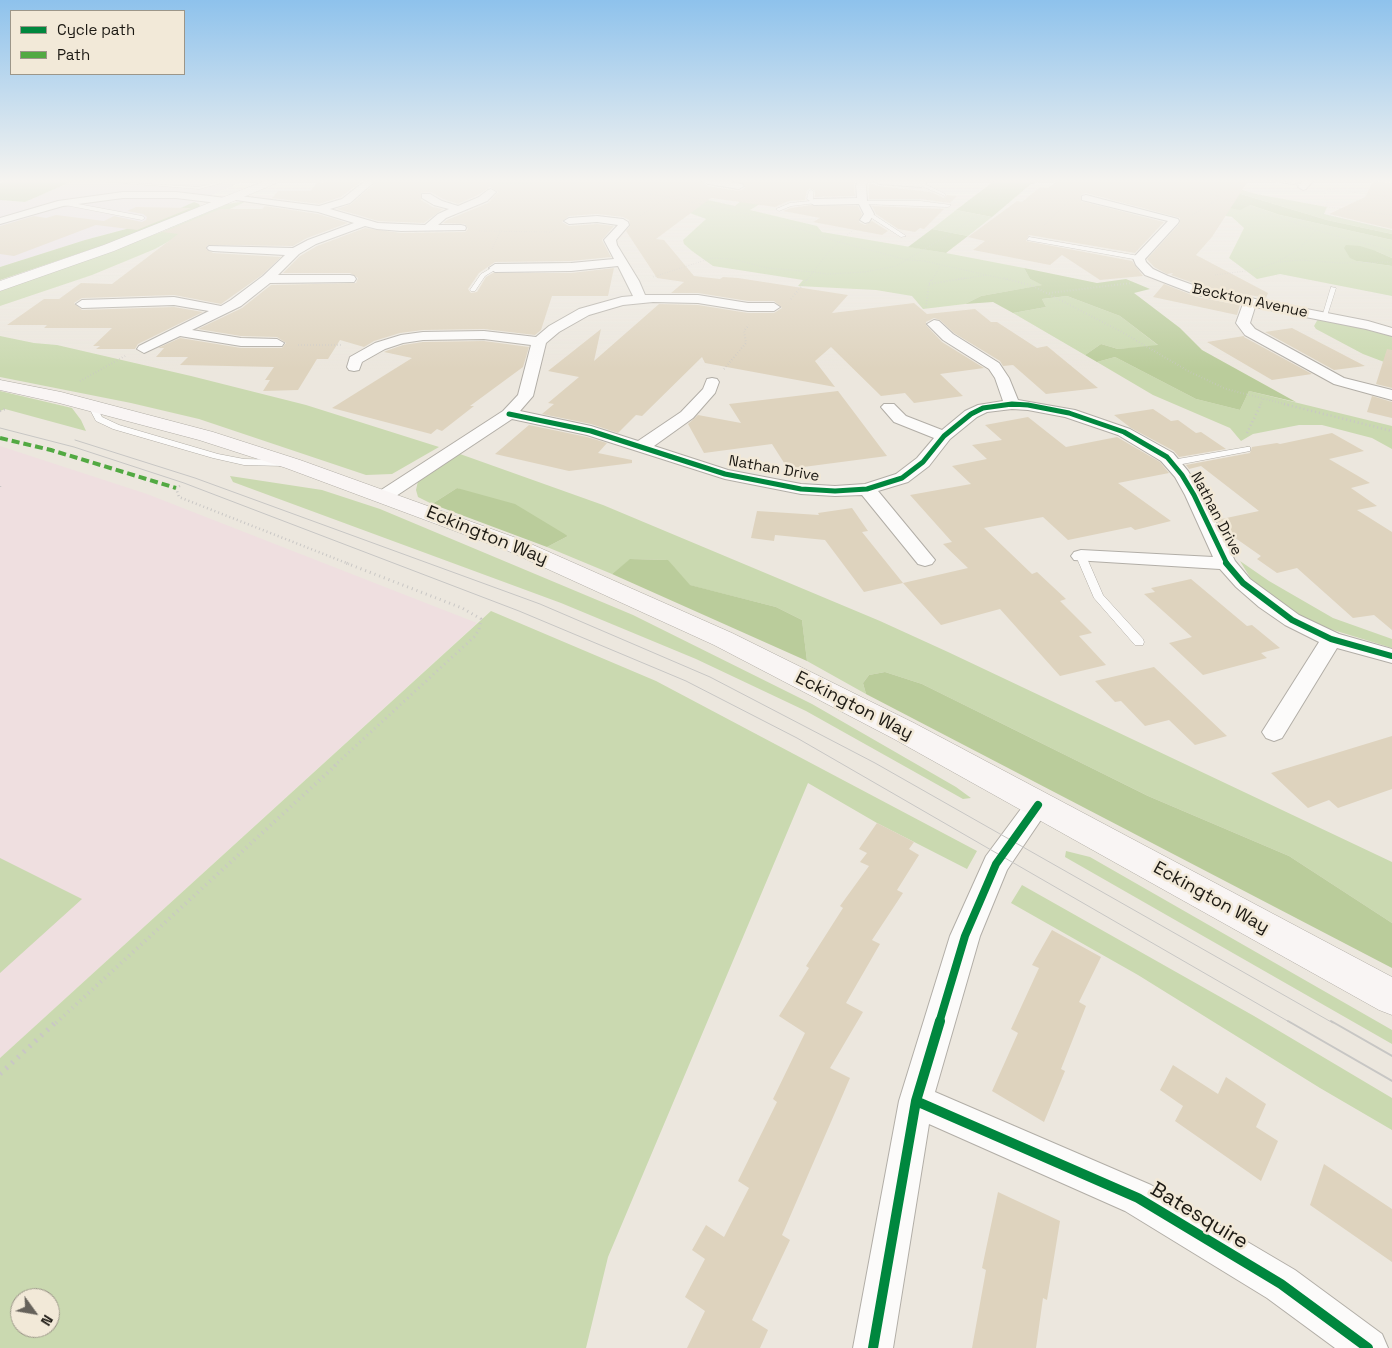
<!DOCTYPE html>
<style>
body{margin:0}
#map{position:relative;width:1392px;height:1348px;overflow:hidden;background:#ece7de;font-family:"Space Grotesk",sans-serif}
canvas{display:block}
.legend{position:absolute;left:10px;top:10px;width:175px;height:65px;box-sizing:border-box;background:#f2e9d8;border:1px solid #9c9689;margin:0;padding:6px 9px;list-style:none;font-size:15px;color:#1c1913}
.legend li{display:flex;align-items:center;gap:10px;height:25px}
.legend b{width:25px;border:1px solid #9c9689}
.north{position:absolute;left:10px;top:1288px;width:50px;height:50px;box-sizing:border-box;background:#f2e9d8;border:1px solid #9c9689;border-radius:50%;rotate:122deg;font-size:14px;font-weight:700;line-height:20px;text-align:center;color:#1c1913}
.north::after{content:'';display:block;margin:auto;width:18px;height:22px;background:#65615a;clip-path:polygon(50% 0,100% 100%,50% 72%,0 100%)}
</style>
<div id="map">
<canvas width="1392" height="1348"></canvas>
<ul class="legend">
<li><b style="height:6px;background:#00873e"></b>Cycle path</li>
<li><b style="height:6px;background:#52a942"></b>Path</li>
</ul>
<div class="north">N</div>
</div>
<script>
const context = document.querySelector('canvas').getContext('2d');
context.lineJoin = 'round';
function paint(path, color) { context.fillStyle = color; context.fill(path, 'evenodd'); }
const shape = rows => new Path2D(rows.map(r => 'M' + r).join(''));
function trace(path, color, width, dash) { context.strokeStyle = color; context.lineWidth = width; context.lineCap = dash ? 'butt' : 'round'; context.setLineDash(dash || []); context.stroke(path); }
function label(font, color, halo, rows, align = 'center') {
  context.font = font + ' "Space Grotesk",sans-serif'; context.lineWidth = 5; context.setLineDash([]); context.textBaseline = 'middle'; context.strokeStyle = halo; context.fillStyle = color; for (const [text, x, y, turn = 0] of rows) {
    context.save(); context.translate(x, y); context.rotate((+turn || 0) * Math.PI / 180); context.textAlign = isNaN(turn) ? turn : align; if (halo) context.strokeText(text, 0, 0); context.fillText(text, 0, 0); context.restore();
  }
}
const industrial = shape([
 [73,181,244,181,145,224,85,240,0,267,0,200,25,202]
]);
const education = shape([
 [0,446,147,494,477,623,0,1058]
]);
const green = shape([
 [473,181,564,181,588,183,591,181,605,181,602,184,681,194,735,206,742,200,760,204,750,210,817,226,822,232,946,253,1024,268,1030,279,1043,285,981,296,965,304,923,309,912,296,876,290,798,286,803,280,713,266,692,251,684,244,683,240,706,219,674,207],
 [1080,181,1127,181,1137,185,1173,184,1163,181,1178,181,1280,215,1392,240,1392,258,1376,251,1357,261,1392,266,1392,296,1280,274,1257,279,1229,258,1244,228,1232,217,1195,210,1160,195],
 [1198,181,1213,181,1256,194,1327,207,1324,214,1392,230,1392,234,1327,220],
 [247,201,211,218,155,249,92,275,0,306,0,291,164,231,227,204],
 [956,210,992,217,968,236,932,229],
 [1067,296,1120,316,1159,346,1118,349,1101,344,1085,355,1013,313,1046,307,1042,299],
 [1318,319,1338,322,1392,336,1392,365,1363,354,1316,329,1314,326],
 [0,336,34,343,57,345,191,376,306,405,439,447,392,474,366,475,199,419,131,403,0,377],
 [1115,357,1196,399,1240,410,1249,391,1392,426,1392,449,1372,438,1322,425,1299,425,1253,434,1241,441,1230,428,1153,395,1097,362],
 [0,391,72,408,81,420,86,431,5,409,0,411],
 [460,454,603,505,880,621,948,652,1392,862,1392,923,1289,856,1148,796,922,684,885,672,869,675,863,683,866,694,807,661,802,620,776,607,689,585,667,560,631,559,612,574,547,547,568,536,457,488,432,504,418,497,416,490,418,481,427,473],
 [230,476,322,490,380,509,633,615,812,704,956,787,971,798,963,799,806,711,696,659,561,603,233,482],
 [1240,561,1269,581,1333,618,1392,639,1392,648,1320,626,1281,605,1251,579],
 [491,611,656,681,977,851,967,869,877,823,808,783,608,1257,586,1348,0,1348,0,1058],
 [20,1298,50,1298,50,1328,20,1328],
 [1066,851,1090,857,1392,1030,1392,1044,1065,857],
 [0,858,82,899,0,973],
 [1022,885,1254,1016,1392,1098,1392,1130,1320,1088,1138,975,1011,903]
]);
const forest = shape([
 [4,181,73,181,25,202,0,200,0,183],
 [994,181,1042,181,1031,184,992,217,956,210],
 [1178,181,1198,181,1327,220,1392,234,1392,240,1280,215,1250,205,1240,210,1184,199,1205,191],
 [194,202,199,204,200,206,196,209,110,243,0,280,0,267,85,240,145,224],
 [932,229,968,236,946,253,908,247],
 [1346,245,1360,246,1376,251,1392,258,1392,266,1357,261,1350,258,1344,248],
 [1024,268,1097,283,1126,279,1150,289,1134,293,1180,328,1202,350,1296,402,1249,391,1240,410,1196,399,1115,357,1097,362,1085,355,1101,344,1118,349,1158,345,1120,316,1067,296,1042,299,1046,307,1013,313,993,302,965,304,981,296,1042,285,1030,279],
 [457,488,515,504,568,536,547,547,432,504],
 [630,559,668,560,690,585,776,607,802,620,807,661,612,574],
 [885,672,922,684,1148,796,1289,856,1392,923,1392,968,866,694,863,683,869,675]
]);
const building = shape([
 [325,181,362,181,341,197,319,204,272,198,278,191,310,191,317,183,322,183],
 [373,181,490,181,490,184,534,184,535,181,701,181,708,186,739,191,745,188,745,185,733,181,856,181,854,185,855,196,815,197,815,191,810,188,807,191,805,200,789,201,775,207,711,198,656,239,664,240,694,276,720,279,723,277,738,278,848,295,832,313,914,303,927,314,975,309,991,322,997,322,1037,348,1047,346,1098,388,1046,394,1013,365,1003,366,1000,361,954,333,940,320,934,318,926,322,926,325,942,342,984,368,940,374,963,396,914,403,905,393,881,396,831,347,815,361,835,387,705,363,702,357,642,416,636,415,618,433,591,424,542,414,554,404,548,403,579,377,548,371,601,329,594,361,659,304,698,305,748,313,774,313,782,308,774,301,748,301,698,293,671,293,684,282,657,278,626,231,630,226,629,220,623,217,597,214,569,216,562,222,569,226,597,224,614,226,602,240,611,257,571,261,495,262,479,273,468,289,471,293,477,292,486,277,493,273,571,273,614,268,608,296,552,296,541,330,535,335,484,329,423,330,400,333,374,341,364,347,340,340,328,359,317,359,298,390,263,391,270,380,265,380,274,367,180,365,188,357,156,357,164,348,158,348,180,338,241,348,282,348,286,343,277,337,241,336,198,329,242,308,271,285,356,283,358,278,350,273,283,273,300,256,317,246,365,228,401,233,465,232,468,229,465,224,443,223,447,220,488,203,498,192,490,187,478,195,458,204,443,199,431,192,421,193,421,200,433,207,443,209,424,223,378,221,337,209,351,204,374,184],
 [1057,181,1248,181,1212,237,1196,255,1268,293,1266,298,1204,287,1171,275,1173,273,1167,274,1154,267,1147,259,1179,224,1180,218,1086,193,1081,195,1081,201,1164,222,1135,253,1029,235,1026,241,1132,261,1143,276,1100,280,1062,255,1050,265,973,250,985,241,968,237,1017,201,1022,202,1040,187,1048,188],
 [1373,181,1392,183,1392,229,1329,214,1365,197],
 [869,183,879,186,931,192,944,198,947,195,957,196,950,203,920,199,869,199],
 [811,205,858,206,862,214,859,222,865,225,872,221,888,231,882,235,813,222,820,218,783,211,791,208],
 [265,206,318,214,348,223,307,238,293,246,208,245,206,249,213,253,281,257,262,275,221,304,174,295,82,298,74,303,82,310,174,307,203,312,138,344,135,349,96,349,100,346,93,346,112,328,44,328,47,325,7,325,44,299,59,299,81,283,112,284,178,234,163,232,220,209,262,209],
 [872,206,944,209,924,229,920,228,915,232,898,229,876,214],
 [136,207,191,208,137,230,96,225,14,256,0,254,0,226,34,216,46,218,56,215,104,221,114,216,142,222,146,220,147,217,143,214,127,211],
 [1164,284,1197,297,1240,305,1237,315,1153,297],
 [1292,328,1365,366,1334,370,1265,332],
 [1244,336,1244,337,1312,374,1272,380,1207,342],
 [484,341,529,347,523,367,470,406,474,406,442,431,437,429,431,434,332,408,412,358,384,352,386,351,403,345,423,342],
 [1387,349,1392,350,1392,388,1376,384],
 [838,391,887,456,788,469,772,444,704,453,688,424,698,415,741,423,729,404],
 [1372,396,1392,402,1392,418,1367,412],
 [1153,409,1171,421,1178,420,1196,433,1201,432,1226,449,1179,457,1174,451,1131,428,1114,415],
 [1028,417,1066,447,1117,437,1160,462,1169,473,1118,483,1171,521,1135,530,1131,527,1068,540,1043,517,984,528,1032,574,1037,572,1066,599,1060,601,1092,633,1079,636,1106,665,1060,676,1000,609,941,625,903,583,968,568,943,544,952,542,910,495,971,484,952,466,987,459,972,445,1002,440,985,425],
 [529,425,587,437,607,443,598,453,632,460,632,463,569,471,495,454],
 [1332,433,1364,451,1329,459,1370,483,1351,488,1377,506,1357,510,1392,532,1392,630,1374,615,1353,618,1297,568,1277,573,1257,559,1261,556,1221,528,1217,520,1259,511,1201,466,1189,469,1186,465,1250,453,1252,447,1277,443,1280,444],
 [852,508,868,531,862,532,903,583,864,592,825,540,775,535,774,541,751,538,757,511,819,515,818,513],
 [1191,579,1247,626,1252,625,1280,648,1261,653,1267,658,1203,675,1169,643,1192,637,1144,594,1155,592,1151,588],
 [1154,667,1227,736,1195,745,1169,720,1145,726,1121,701,1115,702,1095,681],
 [1392,736,1392,789,1338,808,1329,800,1308,808,1271,773],
 [877,823,914,842,909,849,919,855,897,890,903,893,872,940,880,944,846,1003,863,1012,830,1068,850,1078,782,1235,790,1240,752,1320,768,1330,760,1348,687,1348,705,1311,685,1297,705,1259,692,1250,706,1225,724,1237,749,1188,738,1181,777,1102,773,1099,805,1033,779,1016,809,968,806,966,843,908,840,906,869,866,860,862,867,853,859,849],
 [1052,930,1101,957,1079,1002,1086,1006,1061,1069,1065,1071,1044,1122,992,1091,1018,1033,1011,1029,1039,968,1032,965],
 [1173,1065,1218,1094,1226,1077,1266,1104,1256,1127,1278,1141,1261,1181,1175,1121,1183,1106,1160,1090],
 [1324,1164,1392,1209,1392,1262,1310,1205],
 [998,1192,1060,1221,1047,1300,1043,1298,1036,1348,972,1348,986,1270,982,1268]
]);
const pathFar5 = shape([
 [546,181,592,185,667,197,765,218],
 [1173,181,1316,230,1392,251],
 [1325,189,1392,197],
 [758,191,774,181],
 [681,195,692,187],
 [718,203,736,207],
 [1327,207,1392,215],
 [1323,214,1392,231],
 [1192,215,1220,198],
 [640,216,667,197,681,195,700,199],
 [1294,222,1323,214,1328,202,1324,196,1326,191],
 [785,224,839,242,908,260,924,261,1009,280],
 [1044,225,1068,202],
 [479,231,551,232,554,230],
 [492,249,500,232],
 [1280,262,1300,260,1340,263,1392,262],
 [1215,275,1253,270,1277,262,1299,249,1316,230],
 [653,277,712,258,733,259,767,268,813,272,831,249,852,231],
 [807,280,813,272,828,274,865,272,896,266,950,234,998,201,1003,183,1007,181],
 [932,280,941,265],
 [956,280,987,275]
]);
const pathFar4 = shape([
 [1004,278,1033,286,1122,332,1188,371,1226,389,1289,405],
 [929,284,965,278],
 [1049,293,1132,283],
 [791,299,808,278],
 [926,307,929,284,932,278],
 [298,345,341,345],
 [724,369,746,343,744,331,749,325],
 [80,381,125,356],
 [1260,405,1263,399]
]);
const pathFar3 = shape([
 [1284,404,1392,431],
 [0,411,5,409],
 [1247,433,1261,404],
 [0,486,0,488],
 [180,486,176,488,179,497,349,564]
]);
const pathFar2 = shape([
 [334,766,474,637,479,630,481,619,462,608,346,563]
]);
const pathFar1 = shape([
 [56,1023,336,765]
]);
const path = shape([
 [0,1074,57,1021]
]);
const service = shape([
 [99,181,199,187,223,181,229,181,199,189,99,181],
 [924,181,929,181,925,184,945,194,945,196,919,185,919,183,924,181],
 [1271,181,1281,181,1306,185,1304,186,1271,181],
 [811,190,813,191,813,199,816,203,791,206,779,211,776,209,790,203,810,201,807,199,809,191,811,190],
 [62,201,142,216,145,218,142,220,60,204,62,201],
 [864,201,920,201,951,205,948,207,862,204,864,201],
 [869,212,871,213,906,236,901,237,867,215,869,212],
 [1029,237,1139,256,1142,258,1139,260,1027,240,1029,237],
 [493,267,498,268,485,276,475,291,471,291,470,290,481,274,493,267],
 [1331,287,1336,288,1327,316,1322,317,1331,287],
 [89,404,95,404,102,417,119,425,218,454,244,459,284,460,288,463,284,466,244,465,213,458,113,429,96,421,88,406,89,404],
 [1247,447,1250,447,1250,451,1172,466,1168,463,1172,460,1247,447],
 [1081,553,1086,556,1103,595,1143,639,1144,642,1143,645,1135,645,1094,598,1076,556,1081,553]
]);
const minor = shape([
 [365,181,370,181,373,183,350,203,330,209,378,223,425,225,438,214,449,209,434,205,422,198,422,194,430,194,442,201,458,206,479,197,488,190,491,189,496,192,487,201,446,218,438,225,461,225,465,226,466,228,465,230,401,231,377,229,365,226,316,244,299,254,278,275,350,275,354,276,356,279,354,282,270,283,241,306,192,330,241,338,277,339,284,343,282,346,241,346,180,336,144,353,137,349,139,346,209,311,174,305,82,308,76,304,82,300,174,297,221,306,231,300,263,276,285,255,213,251,209,250,207,248,209,246,293,248,308,240,354,223,318,212,236,200,232,199,232,195,319,206,342,199,365,181],
 [703,181,724,181,742,184,744,186,739,189,708,184,703,181],
 [858,181,868,181,866,185,867,201,874,214,869,222,865,223,860,220,864,214,859,204,814,205,809,202,814,199,857,198,856,185,858,181],
 [874,181,914,181,924,182,926,184,921,187,879,184,874,181],
 [1303,181,1313,181,1306,189,1303,190,1298,187,1303,181],
 [123,192,176,192,226,198,231,201,226,204,176,198,123,198,63,206,0,224,0,218,58,201,123,192],
 [1086,195,1178,219,1179,221,1178,223,1145,259,1146,262,1153,269,1168,276,1204,289,1368,321,1392,328,1392,336,1366,329,1255,307,1250,323,1255,329,1344,378,1392,390,1392,400,1334,384,1245,335,1236,323,1243,304,1197,295,1145,275,1136,265,1133,258,1168,221,1082,200,1082,196,1086,195],
 [597,216,623,219,628,222,629,225,616,240,617,245,639,281,645,295,698,295,748,303,774,303,780,307,774,311,748,311,698,303,653,302,623,305,589,315,559,332,546,343,533,396,520,411,591,426,638,441,681,412,703,389,707,379,712,378,717,379,719,382,715,393,693,418,654,446,728,470,801,484,835,486,865,484,896,474,917,458,934,438,894,422,881,407,884,404,894,404,906,416,942,430,965,411,978,405,1003,401,995,378,989,369,943,340,927,324,934,320,939,321,953,334,999,363,1009,378,1018,400,1075,410,1130,429,1173,453,1188,471,1203,495,1235,561,1250,579,1299,615,1339,634,1392,649,1392,663,1337,648,1282,738,1274,741,1266,738,1262,732,1319,642,1285,625,1259,607,1236,587,1220,569,1074,560,1071,556,1074,552,1081,550,1213,557,1185,495,1175,477,1161,461,1118,435,1065,417,1028,410,1012,409,987,412,977,417,950,439,929,466,908,482,878,491,935,560,932,564,925,566,918,564,862,495,835,496,801,494,725,479,587,435,512,419,390,500,384,501,378,500,375,496,378,492,503,411,518,395,531,345,484,339,423,340,403,343,385,349,362,362,359,370,354,371,349,370,347,367,350,357,375,343,401,335,423,332,484,331,536,337,549,326,579,309,622,297,633,296,618,266,571,271,495,272,489,268,495,264,571,263,614,259,604,240,618,225,597,222,569,224,564,221,569,218,597,216],
 [1038,795,1047,798,1051,805,1007,870,980,936,935,1092,1151,1185,1295,1270,1382,1334,1388,1348,1335,1348,1267,1298,1125,1211,929,1124,893,1348,853,1348,899,1101,950,936,986,856,1029,798,1038,795]
]);
const tertiary = shape([
 [264,181,279,181,277,183,114,251,0,291,0,281,104,245,264,181]
]);
const secondary = shape([
 [0,380,61,392,213,432,300,460,522,540,732,633,914,723,1392,977,1392,1015,1379,1010,894,739,714,645,506,550,286,468,199,440,59,403,0,390,0,380]
]);
const tramFar1 = shape([
 [0,428,74,447,184,483,519,611,686,681,797,738,1291,1023],
 [75,440,195,478,540,604,710,677,875,763,1333,1023]
]);
const tram = shape([
 [1288,1021,1392,1081],
 [1331,1021,1392,1056]
]);
const quiet = shape([
 [0,438,51,450,176,488]
]);
const cyclewayFar4 = shape([
 [1006,405,1026,405]
]);
const cyclewayFar3 = shape([
 [509,414,591,431,725,474,801,489,835,491,867,489,902,478,923,462,944,436,971,414,983,408,1012,404,1028,405,1069,413,1124,432,1167,457,1182,475,1194,495,1227,564]
]);
const cyclewayFar2 = shape([
 [1226,563,1243,583,1292,620,1331,639,1392,656]
]);
const cyclewayFar1 = shape([
 [939,1023,965,936,996,864,1038,805]
]);
const cycleway = shape([
 [916,1101,1138,1198,1281,1284,1368,1348],
 [873,1348,916,1101,940,1021]
]);
const farStreetnames = [
 ["Beckton Avenue",1250,301,12],
 ["Nathan Drive",774,469,10],
 ["Nathan Drive",1216,514,62]
];
const streetNames = [
 ["Eckington Way",487,536,22],
 ["Eckington Way",854,706,27],
 ["Eckington Way",1211,898,29]
];
const nearStreetnames = [
 ["Batesquire",1199,1216,31]
];
paint(industrial, '#e9e0e7');
paint(education, '#efdfe0');
paint(green, '#cad9b0');
paint(forest, '#bacc9b');
paint(building, '#ded3be');
trace(service, '#b2aea7', 1);
trace(minor, '#b2aea7', 2);
trace(tertiary, '#b2aea7', 1);
trace(secondary, '#b2aea7', 1);
trace(pathFar5, '#c9c7c5', 1, [0.5, 2]);
trace(pathFar4, '#c9c7c5', 2, [0.5, 2.5]);
trace(pathFar3, '#c9c7c5', 2.5, [1, 3]);
trace(pathFar2, '#c9c7c5', 3, [1, 4]);
trace(pathFar1, '#c9c7c5', 4, [1, 4.5]);
trace(path, '#c9c7c5', 5, [2, 6]);
paint(service, '#fcfbfa');
paint(minor, '#fcfbfa');
paint(tertiary, '#fcfbfa');
paint(secondary, '#f9f5f4');
trace(tramFar1, '#c7c6c4', 1);
trace(tram, '#c7c6c4', 2);
trace(quiet, '#52a942', 4, [8, 4]);
trace(cyclewayFar4, '#00873e', 4);
trace(cyclewayFar3, '#00873e', 5);
trace(cyclewayFar2, '#00873e', 6);
trace(cyclewayFar1, '#00873e', 8);
trace(cycleway, '#00873e', 10);
const sky = context.createLinearGradient(0, 0, 0, 369);
sky.addColorStop(0, '#8ec2ec');
sky.addColorStop(0.49, '#f6f4f0');
sky.addColorStop(1, '#f6f4f000');
context.fillStyle = sky;
context.fillRect(0, 0, 1392, 369);
label('15px', '#1c1913', '#f2e9d8', farStreetnames);
label('18px', '#1c1913', '#f2e9d8', streetNames);
label('21px', '#1c1913', '#f2e9d8', nearStreetnames);
</script>
